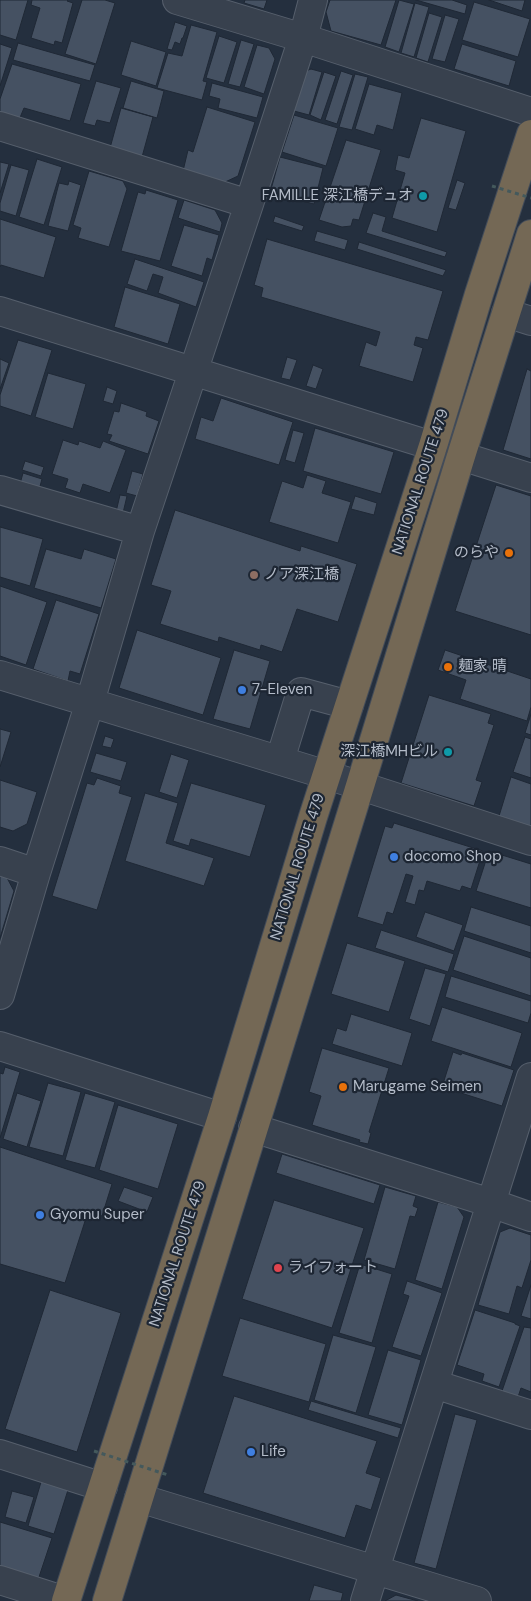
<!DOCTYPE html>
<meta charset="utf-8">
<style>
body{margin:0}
canvas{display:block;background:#242f3e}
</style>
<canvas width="531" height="1601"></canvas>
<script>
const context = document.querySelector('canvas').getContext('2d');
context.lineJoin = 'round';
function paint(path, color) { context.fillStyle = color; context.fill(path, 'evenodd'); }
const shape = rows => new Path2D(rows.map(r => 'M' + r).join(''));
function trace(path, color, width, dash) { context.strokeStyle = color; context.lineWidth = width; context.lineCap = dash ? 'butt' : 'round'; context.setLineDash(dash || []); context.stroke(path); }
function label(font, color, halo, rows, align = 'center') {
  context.font = font + ' "DM Sans","Noto Sans JP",sans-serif'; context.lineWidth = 4.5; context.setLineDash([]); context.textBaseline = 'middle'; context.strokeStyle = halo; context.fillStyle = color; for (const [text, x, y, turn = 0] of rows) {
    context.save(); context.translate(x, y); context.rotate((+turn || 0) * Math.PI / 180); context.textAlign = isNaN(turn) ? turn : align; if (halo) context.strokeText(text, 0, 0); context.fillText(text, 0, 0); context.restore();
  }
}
const building = shape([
 [0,0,28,0,16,40,0,35,0,0],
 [32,0,68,0,67,1,73,3,62,43,55,41,54,45,31,38,40,8,31,5,32,0],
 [82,0,105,0,115,3,96,64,65,54,82,0],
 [245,0,267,0,264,9,244,3,245,0],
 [330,0,396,0,381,45,331,31,326,12,330,0],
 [399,0,414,4,399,52,385,47,399,0],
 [416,0,452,0,467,5,465,14,416,0],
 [489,0,525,0,522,11,489,0],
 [474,2,530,19,518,57,462,40,474,2],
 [415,3,429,7,414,57,401,53,415,3],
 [429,13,442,17,428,62,416,58,429,13],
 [445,15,459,19,445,62,432,59,445,15],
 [175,22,187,26,183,38,182,38,180,44,175,42,172,50,167,49,175,22],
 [191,25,217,32,203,81,207,82,202,100,157,88,168,53,182,56,191,25],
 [219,36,237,42,224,83,206,78,219,36],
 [241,40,254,44,240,87,228,84,241,40],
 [131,41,166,52,156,86,121,75,131,41],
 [18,43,95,65,90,81,13,60,18,43],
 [0,44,12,48,0,86,0,44],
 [462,44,516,61,509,86,454,69,462,44],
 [257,45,269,48,275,59,264,94,244,87,257,45],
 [12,64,81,84,70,121,24,108,19,120,0,113,0,99,12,64],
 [311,69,322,72,309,115,294,111,306,71,311,69],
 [341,71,353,75,337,124,325,120,341,71],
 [324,72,336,76,321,120,310,115,324,72],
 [355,74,368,77,352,130,339,127,355,74],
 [96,81,121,88,110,123,97,120,95,126,83,123,96,81],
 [131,81,164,91,157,118,123,108,131,81],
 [212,83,263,97,257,118,218,108,220,99,209,96,212,83],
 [369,84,402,93,393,130,377,125,374,135,355,129,369,84],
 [207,107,255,122,238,176,223,183,183,171,188,150,193,152,207,107],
 [121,108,153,117,142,157,110,148,121,108],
 [294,115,338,128,326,166,282,152,294,115],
 [421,118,466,131,437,232,392,218,405,173,395,170,398,155,409,158,421,118],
 [346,140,381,150,359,220,353,219,351,226,342,227,319,220,346,140],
 [280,157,323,168,314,204,270,193,280,157],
 [37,159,62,167,44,225,19,217,37,159],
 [0,162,9,164,0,193,0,162],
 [11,165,29,170,16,216,0,211,0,203,11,165],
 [89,171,123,181,127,189,109,247,78,238,81,228,73,225,89,171],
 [457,180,465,183,456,210,448,208,457,180],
 [69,181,81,185,68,231,48,226,59,183,68,185,69,181],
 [146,190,178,200,160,261,121,251,138,192,145,194,146,190],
 [184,200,215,210,222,223,220,232,178,218,184,200],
 [373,213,386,217,382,231,447,252,445,257,366,233,373,213],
 [275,216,304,226,302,231,273,222,275,216],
 [0,219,56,237,44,278,1,265,0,267,0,219],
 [184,225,219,235,212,260,207,258,202,276,171,266,184,225],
 [317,231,348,240,345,250,314,241,317,231],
 [267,239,443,291,428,340,416,337,414,345,423,348,413,382,359,366,366,342,376,346,380,332,261,297,263,288,254,285,267,239],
 [359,242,446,270,443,276,357,249,359,242],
 [135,259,204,282,196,307,158,293,163,277,153,274,147,291,127,284,135,259],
 [125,287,180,304,168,344,114,327,125,287],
 [18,340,52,350,31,416,0,406,0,395,18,340],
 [287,357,297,360,290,380,281,378,287,357],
 [0,359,9,363,0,389,0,359],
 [313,365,323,369,316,389,306,386,313,365],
 [527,369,531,371,531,459,503,450,527,369],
 [48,373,86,384,73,429,35,417,48,373],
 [107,387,117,391,113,404,103,401,107,387],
 [221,398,293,422,279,465,195,439,201,417,213,421,221,398],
 [121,403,147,412,146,416,159,421,148,454,109,441,112,435,107,434,114,411,119,412,121,403],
 [315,428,394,452,381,494,303,471,315,428],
 [293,430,304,433,295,463,285,460,293,430],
 [63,440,78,445,79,441,100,448,103,441,126,450,110,493,83,484,80,493,65,488,68,479,52,474,63,440],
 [25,461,44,467,41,476,22,470,25,461],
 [132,471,143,474,137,496,126,493,132,471],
 [23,473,42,479,39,490,20,484,23,473],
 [307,475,326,481,322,493,351,502,338,543,269,522,282,481,303,488,307,475],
 [496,485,531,496,531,635,455,611,496,485],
 [120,495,127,496,123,513,116,512,120,495],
 [355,496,377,503,374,515,351,509,355,496],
 [175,510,300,551,301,546,357,564,338,622,297,609,282,652,261,645,260,650,219,637,218,642,160,624,171,591,151,585,175,510],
 [0,527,43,539,30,586,0,577,0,527],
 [46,549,81,559,84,549,116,559,101,608,34,588,46,549],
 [0,586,47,602,26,665,0,656,0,586],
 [56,600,99,614,80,674,70,671,68,681,33,669,56,600],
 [137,630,221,658,203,715,119,688,137,630],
 [234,650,270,661,250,729,213,719,234,650],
 [445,650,531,679,531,707,527,721,460,699,466,680,438,670,445,650],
 [429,695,491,714,488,723,494,725,476,780,482,782,474,806,401,783,429,695],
 [531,714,531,735,525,733,531,714],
 [0,729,11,732,0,767,0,729],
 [105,736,114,739,111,748,102,746,105,736],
 [525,737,531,739,531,778,513,772,525,737],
 [96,753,127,762,121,781,90,772,96,753],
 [171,754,189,760,177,798,159,792,171,754],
 [511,777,531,784,531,827,499,816,511,777],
 [97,778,121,786,119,793,132,797,97,910,52,896,87,783,94,785,97,778],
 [0,780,37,792,27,824,13,831,0,827,0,780],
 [191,783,266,805,250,857,191,839,189,846,173,841,191,783],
 [145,793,178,803,166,843,214,858,204,886,125,861,145,793],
 [394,823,483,851,471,889,462,886,460,891,427,881,424,891,419,890,415,905,405,902,413,876,406,874,393,914,387,912,383,925,357,917,385,826,392,828,394,823],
 [489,851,531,864,531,908,476,891,489,851],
 [0,874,6,876,14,891,0,938,0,874],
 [471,907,531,926,531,953,464,931,471,907],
 [425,912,463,925,454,951,416,937,425,912],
 [381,930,454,954,448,972,375,948,381,930],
 [464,936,531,958,531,996,453,970,464,936],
 [347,943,405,961,389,1012,331,994,347,943],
 [425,968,446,974,430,1026,409,1019,425,968],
 [451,976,531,1001,531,1013,528,1023,445,997,451,976],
 [442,1007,522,1033,511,1067,431,1041,442,1007],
 [351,1014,412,1033,402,1066,332,1044,337,1028,346,1031,351,1014],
 [322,1048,389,1068,369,1132,371,1133,368,1144,359,1142,360,1140,312,1125,321,1096,309,1092,322,1048],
 [453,1052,461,1055,462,1053,514,1070,502,1106,442,1087,453,1052],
 [5,1067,20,1072,0,1138,0,1073,3,1074,5,1067],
 [48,1083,81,1092,63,1156,29,1147,48,1083],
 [17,1093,41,1101,27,1147,3,1139,17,1093],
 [85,1093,115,1102,95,1168,65,1160,85,1093],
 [118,1105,178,1124,158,1189,99,1170,118,1105],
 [0,1147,112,1184,102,1216,88,1212,65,1283,0,1264,0,1147],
 [282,1154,380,1185,374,1204,276,1173,282,1154],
 [124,1187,153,1197,147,1212,118,1201,124,1187],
 [385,1187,416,1196,413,1206,418,1208,415,1217,410,1216,395,1269,364,1260,385,1187],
 [274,1200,364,1228,332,1328,242,1299,274,1200],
 [438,1202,457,1207,464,1217,442,1289,415,1280,438,1202],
 [510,1228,531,1235,531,1260,522,1288,517,1286,509,1314,478,1305,500,1232,510,1228],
 [360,1264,392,1274,372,1343,339,1333,360,1264],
 [407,1281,442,1293,421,1356,392,1347,409,1296,403,1294,407,1281],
 [531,1285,531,1319,521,1316,531,1285],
 [50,1290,121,1313,77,1452,5,1429,50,1290],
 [475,1310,515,1323,515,1324,520,1326,499,1387,482,1381,484,1374,457,1365,475,1310],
 [240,1318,326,1344,309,1402,222,1376,240,1318],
 [524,1327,531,1328,531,1392,521,1388,518,1397,502,1391,524,1327],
 [333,1335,376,1347,356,1413,314,1400,333,1335],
 [388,1350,421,1360,402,1425,368,1415,388,1350],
 [234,1396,377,1441,366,1473,381,1478,371,1510,356,1505,345,1538,203,1493,234,1396],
 [311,1401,401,1428,398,1438,308,1410,311,1401],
 [455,1414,477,1420,436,1569,414,1563,455,1414],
 [41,1482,68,1490,54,1534,28,1526,41,1482],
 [12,1491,34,1497,26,1523,5,1517,12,1491],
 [0,1522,52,1538,38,1580,0,1568,0,1522],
 [314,1585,343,1593,341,1601,309,1601,314,1585],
 [396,1595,418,1601,385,1601,396,1595]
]);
const minor = shape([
 [177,0,303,38,531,112],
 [0,126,249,204],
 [0,311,433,446],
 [506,313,531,321],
 [461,456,531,478],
 [0,490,140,531],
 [0,675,327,775,531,841],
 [280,760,301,692,349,705],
 [0,861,36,873],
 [0,995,36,873,90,702,140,531,249,204,303,38,313,0],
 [0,1046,222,1117],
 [253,1128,491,1203,531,1217],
 [434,1384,531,1415],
 [0,1454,103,1487],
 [139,1498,477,1601],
 [0,1580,66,1601],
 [365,1601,531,1077]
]);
const highway = shape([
 [66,1601,222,1117,313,817,433,446,479,294,531,134],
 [107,1601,360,786,461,456,531,234]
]);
const pathBridge = shape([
 [492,186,531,198],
 [94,1451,168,1475]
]);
const markers = [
 [423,196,5,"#0f9aa8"],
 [509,553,5,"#e8710a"],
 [254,575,5,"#8d6e63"],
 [448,667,5,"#e8710a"],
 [242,690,5,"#3f7fe0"],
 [448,752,5,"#0f9aa8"],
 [394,857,5,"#3f7fe0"],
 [343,1087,5,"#e8710a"],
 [40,1215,5,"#3f7fe0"],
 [278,1268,5,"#e0444e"],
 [251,1452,5,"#3f7fe0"]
];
const poiNames = [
 ["FAMILLE 深江橋デュオ",413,196,"right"],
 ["のらや",499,553,"right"],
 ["ノア深江橋",264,575],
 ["麺家 晴",458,667],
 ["7-Eleven",252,690],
 ["深江橋MHビル",438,752,"right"],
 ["docomo Shop",404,857],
 ["Marugame Seimen",353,1087],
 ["Gyomu Super",50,1215],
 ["ライフォート",288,1268],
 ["Life",261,1452]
];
const streetNames = [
 ["NATIONAL ROUTE 479",421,482,-72],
 ["NATIONAL ROUTE 479",298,867,-73],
 ["NATIONAL ROUTE 479",178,1254,-72]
];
paint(building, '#455162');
trace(building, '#1f2835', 1);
trace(minor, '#565f6c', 30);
trace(highway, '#434c59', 30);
trace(minor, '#38414e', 28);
trace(highway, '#746855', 28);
trace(pathBridge, '#44595c', 3, [4, 4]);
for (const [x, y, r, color] of markers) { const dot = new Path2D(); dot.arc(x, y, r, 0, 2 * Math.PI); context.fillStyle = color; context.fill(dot); trace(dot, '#1d2633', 2); }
label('15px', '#b4bcc9', '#1d2633', poiNames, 'left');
label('15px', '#b4bcc9', '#1d2633', streetNames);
</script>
